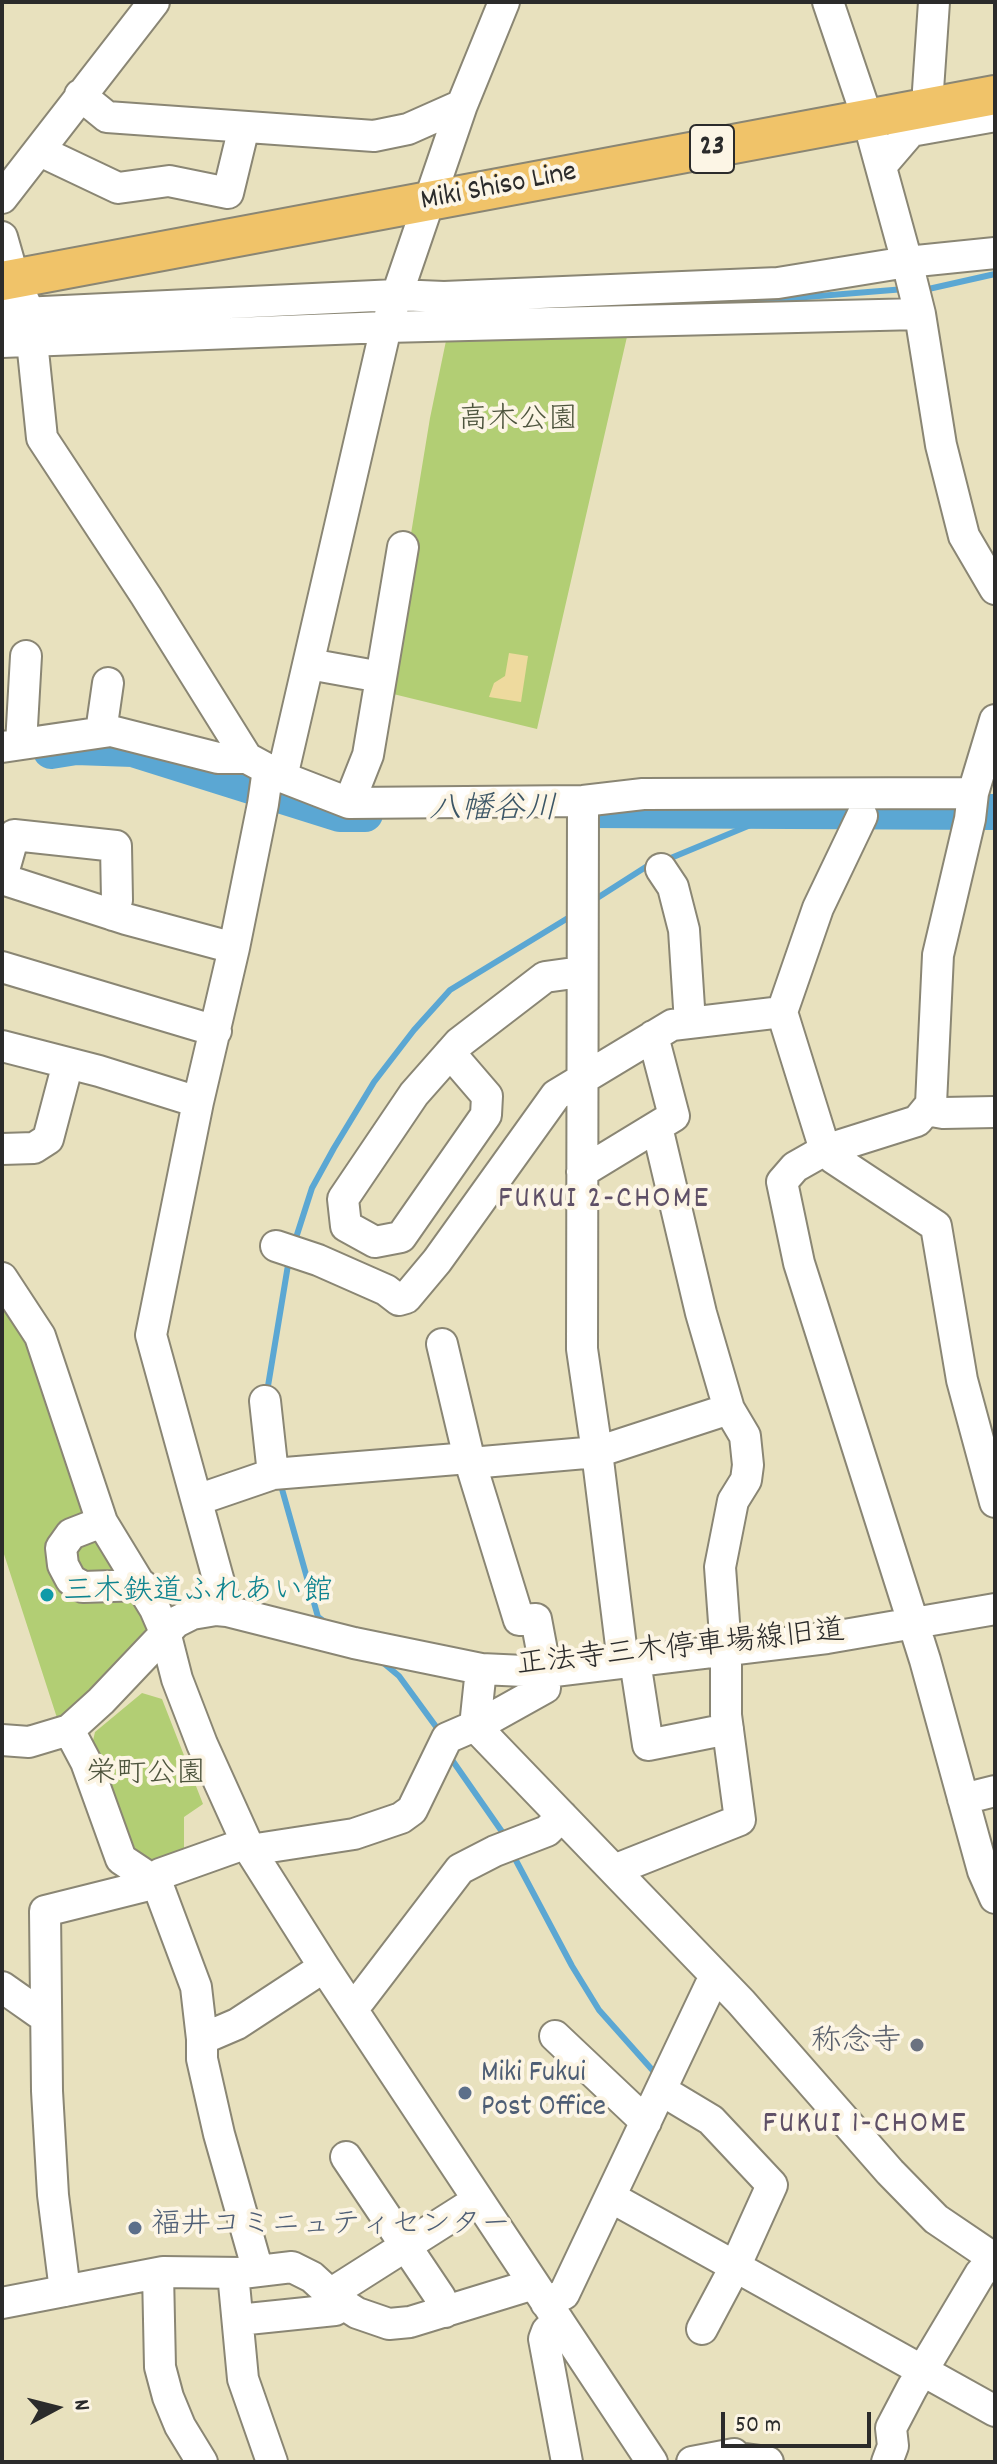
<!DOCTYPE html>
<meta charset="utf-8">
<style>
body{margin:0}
#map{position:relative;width:997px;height:2464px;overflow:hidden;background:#e8e1be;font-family:Dekko,sans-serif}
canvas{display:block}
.frame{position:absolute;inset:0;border:4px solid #2b2b2b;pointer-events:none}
.north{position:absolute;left:16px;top:2368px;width:80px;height:80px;-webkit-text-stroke:6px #fcf5e5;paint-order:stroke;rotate:83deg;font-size:22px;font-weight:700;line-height:32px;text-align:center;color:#2b2b2b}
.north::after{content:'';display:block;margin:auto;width:28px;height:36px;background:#2b2b2b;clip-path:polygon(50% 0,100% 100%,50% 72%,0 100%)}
.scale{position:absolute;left:721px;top:2412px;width:150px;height:36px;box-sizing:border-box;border:4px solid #2b2b2b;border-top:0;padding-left:10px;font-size:24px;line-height:28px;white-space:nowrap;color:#2b2b2b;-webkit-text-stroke:6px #fcf5e5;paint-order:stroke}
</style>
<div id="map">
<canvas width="997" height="2464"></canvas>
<div class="frame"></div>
<div class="north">N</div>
<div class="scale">50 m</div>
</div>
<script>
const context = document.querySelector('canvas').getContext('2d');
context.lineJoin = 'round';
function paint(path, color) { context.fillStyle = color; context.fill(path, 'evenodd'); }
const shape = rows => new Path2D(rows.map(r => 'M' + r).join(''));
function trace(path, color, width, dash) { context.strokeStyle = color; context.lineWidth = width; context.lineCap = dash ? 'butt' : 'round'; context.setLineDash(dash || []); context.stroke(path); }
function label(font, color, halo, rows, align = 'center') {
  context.font = font + ' Dekko,"Klee One",sans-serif'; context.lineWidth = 8; context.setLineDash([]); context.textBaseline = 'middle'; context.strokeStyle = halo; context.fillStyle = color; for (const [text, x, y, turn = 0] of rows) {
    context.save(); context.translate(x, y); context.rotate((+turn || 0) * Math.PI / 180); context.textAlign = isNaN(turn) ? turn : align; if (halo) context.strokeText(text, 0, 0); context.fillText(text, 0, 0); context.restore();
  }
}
const green = shape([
 [629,328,537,729,385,692,430,418,447,336],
 [2,1298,18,1321,148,1625,148,1633,143,1642,58,1721,2,1548],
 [142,1693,162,1699,203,1804,184,1817,184,1857,150,1869,124,1849,91,1749,95,1732]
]);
const sand = shape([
 [509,653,528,656,521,702,489,697,494,683,505,676]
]);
const stream = shape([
 [924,290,995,274],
 [681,302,757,301,905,289],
 [585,307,634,304],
 [666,860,765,819,767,810],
 [591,902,652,863],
 [294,1244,312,1188,334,1148,374,1082,414,1030,450,990,568,918],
 [269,1394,268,1386,289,1259],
 [280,1482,318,1617,325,1622],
 [381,1661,399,1676,437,1728,438,1736],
 [450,1757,505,1836],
 [512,1853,572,1966,599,2010,655,2073]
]);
const river = shape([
 [51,751,76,747,133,749,340,814,365,814],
 [589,810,995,812]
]);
const minor = shape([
 [828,2,868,120,907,262,920,314,941,445,964,536,995,589],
 [80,95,107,117,374,136,408,129,462,105],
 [930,107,928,90,934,2],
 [40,151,118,188,169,181,228,193,244,127],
 [881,166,911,131,995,116],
 [2,198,154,2],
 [2,237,14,279,29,312,42,438,146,596,247,758],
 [2,314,396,295,444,297,778,283,907,262,995,253],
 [2,342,386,327,920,314],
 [309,664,381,677],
 [995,720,973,793,970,819,938,955,931,1104,917,1121,825,1150,795,1167,782,1182,799,1263,925,1660,983,1871,995,1898],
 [101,732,108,683],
 [21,744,26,656],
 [2,747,111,731,218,758,247,758,282,777,349,803,583,801,643,794,973,793],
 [282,777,386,327,462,105,504,2],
 [583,801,582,1349,597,1452,623,1662],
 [349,803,368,755,403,547],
 [862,816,818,908,782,1012,825,1150,833,1158,936,1226,962,1380,995,1502],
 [661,869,673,887,684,930,690,1023],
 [2,877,14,835,116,846,117,900,113,915],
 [2,879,126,919,234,948],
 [2,967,216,1031],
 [2,1046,99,1071,198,1102],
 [450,1053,487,1096,486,1115,401,1237,375,1242,346,1226,343,1199,414,1094,459,1043,545,977,581,972],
 [926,1110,943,1113,995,1112],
 [2,1149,34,1148,48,1139,68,1063],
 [582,1172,674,1116,653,1036],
 [276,1246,318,1260,386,1290,399,1300,406,1298,437,1261,556,1095,672,1025,782,1012],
 [2,1278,40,1336,102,1522,155,1609,165,1632,177,1679,202,1744,250,1850,324,1967,652,2462],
 [265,1401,273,1474],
 [471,1463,597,1452,729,1409,701,1313,657,1127],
 [197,1500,273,1474,469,1458],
 [102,1522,71,1534,61,1548,63,1565,71,1580,83,1587,142,1585],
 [227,1611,151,1335,198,1102,234,948,263,804,268,769],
 [635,1661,648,1745,728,1729],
 [481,1669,475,1726,741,2002,890,2172,936,2219,995,2259],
 [69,1730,86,1762,121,1859,157,1883,196,1987,202,2039],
 [2,1740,29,1742,69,1730,101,1701,176,1622,192,1614,216,1610,227,1611,354,1643,481,1669,546,1672,827,1638,995,1609],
 [963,1799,995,1791],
 [250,1850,354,1834,401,1818,412,1810,447,1738,484,1722,545,1688,546,1672,536,1619,519,1620,469,1458,442,1344],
 [614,1870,740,1820,726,1715,726,1650,720,1567,733,1501,746,1480,748,1465,745,1436,729,1409],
 [152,1880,160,1874,247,1843],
 [2,1987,39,2013,46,2013],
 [351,2005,360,2000,460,1869,495,1851,547,1831,562,1816],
 [555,2036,646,2122],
 [661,2090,711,2120,772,2185,735,2267,702,2329],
 [346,2157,440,2297,445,2312],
 [610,2200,623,2204,995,2411],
 [258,2271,219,2134,202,2059,202,2039,237,2024,324,1967],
 [158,2273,160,2367,168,2397,180,2426,202,2462],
 [233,2273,243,2379,272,2462],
 [65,2291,53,2195,47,2091,45,1911,157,1883],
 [330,2294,478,2200],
 [2,2303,163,2272,242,2273,292,2267,312,2277,337,2300,357,2313,389,2324,410,2322,534,2284],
 [546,2303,564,2294,710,1986,718,1978],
 [238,2320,335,2310,343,2305],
 [558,2320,547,2331,544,2339,567,2462],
 [692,2462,734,2454,738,2458,768,2462],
 [887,2462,893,2446,891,2428,912,2388,980,2274,994,2258]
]);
const major = shape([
 [2,281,995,95]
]);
const markers = [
 [47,1595,8,"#0f9aa8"],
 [917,2045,8,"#6b7280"],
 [465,2093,8,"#5c6f8a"],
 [135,2228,8,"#5c6f8a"]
];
const shields = [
 [712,149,44]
];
const shieldNames = [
 ["23",712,149]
];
const streetNames = [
 ["Miki Shiso Line",499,189,-11],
 ["正法寺三木停車場線旧道",681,1651,-6]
];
const parkNames = [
 ["高木公園",518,423],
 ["栄町公園",146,1777]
];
const cultureNames = [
 ["三木鉄道ふれあい館",63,1595]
];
const worshipNames = [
 ["称念寺",901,2045]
];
const serviceNames = [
 ["Miki Fukui",481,2076],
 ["Post Office",481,2110],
 ["福井コミニュティセンター",151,2228]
];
const waterNames = [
 ["八幡谷川",493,813]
];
const neighbourhoodNames = [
 ["FUKUI 2-CHOME",604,1202],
 ["FUKUI 1-CHOME",865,2127]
];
paint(green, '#b2ce74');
paint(sand, '#eeda9e');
trace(stream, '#5ba7d3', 6);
trace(river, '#5ba7d3', 36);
trace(minor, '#8a8674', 34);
trace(major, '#8a8674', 42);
trace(minor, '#fff', 30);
trace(major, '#f0c369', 38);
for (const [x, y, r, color] of markers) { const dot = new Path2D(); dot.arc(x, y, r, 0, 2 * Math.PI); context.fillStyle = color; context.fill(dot); trace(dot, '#fcf5e5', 3); }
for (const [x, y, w] of shields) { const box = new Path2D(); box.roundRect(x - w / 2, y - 24, w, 48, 6); context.fillStyle = '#fcf5e5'; context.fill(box); trace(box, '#2b2b2b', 2); }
label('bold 28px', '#2b2b2b', null, shieldNames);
label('30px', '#2b2b2b', '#fcf5e5', streetNames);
label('30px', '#4d543d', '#fcf5e5', parkNames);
label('30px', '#0d838f', '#fcf5e5', cultureNames, 'left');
label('30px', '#5b616d', '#fcf5e5', worshipNames, 'right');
label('30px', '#4e5e75', '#fcf5e5', serviceNames, 'left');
label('italic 32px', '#3c5666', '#fcf5e5', waterNames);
context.letterSpacing = '2px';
label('32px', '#5f5067', '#fcf5e5', neighbourhoodNames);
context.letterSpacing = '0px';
</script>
